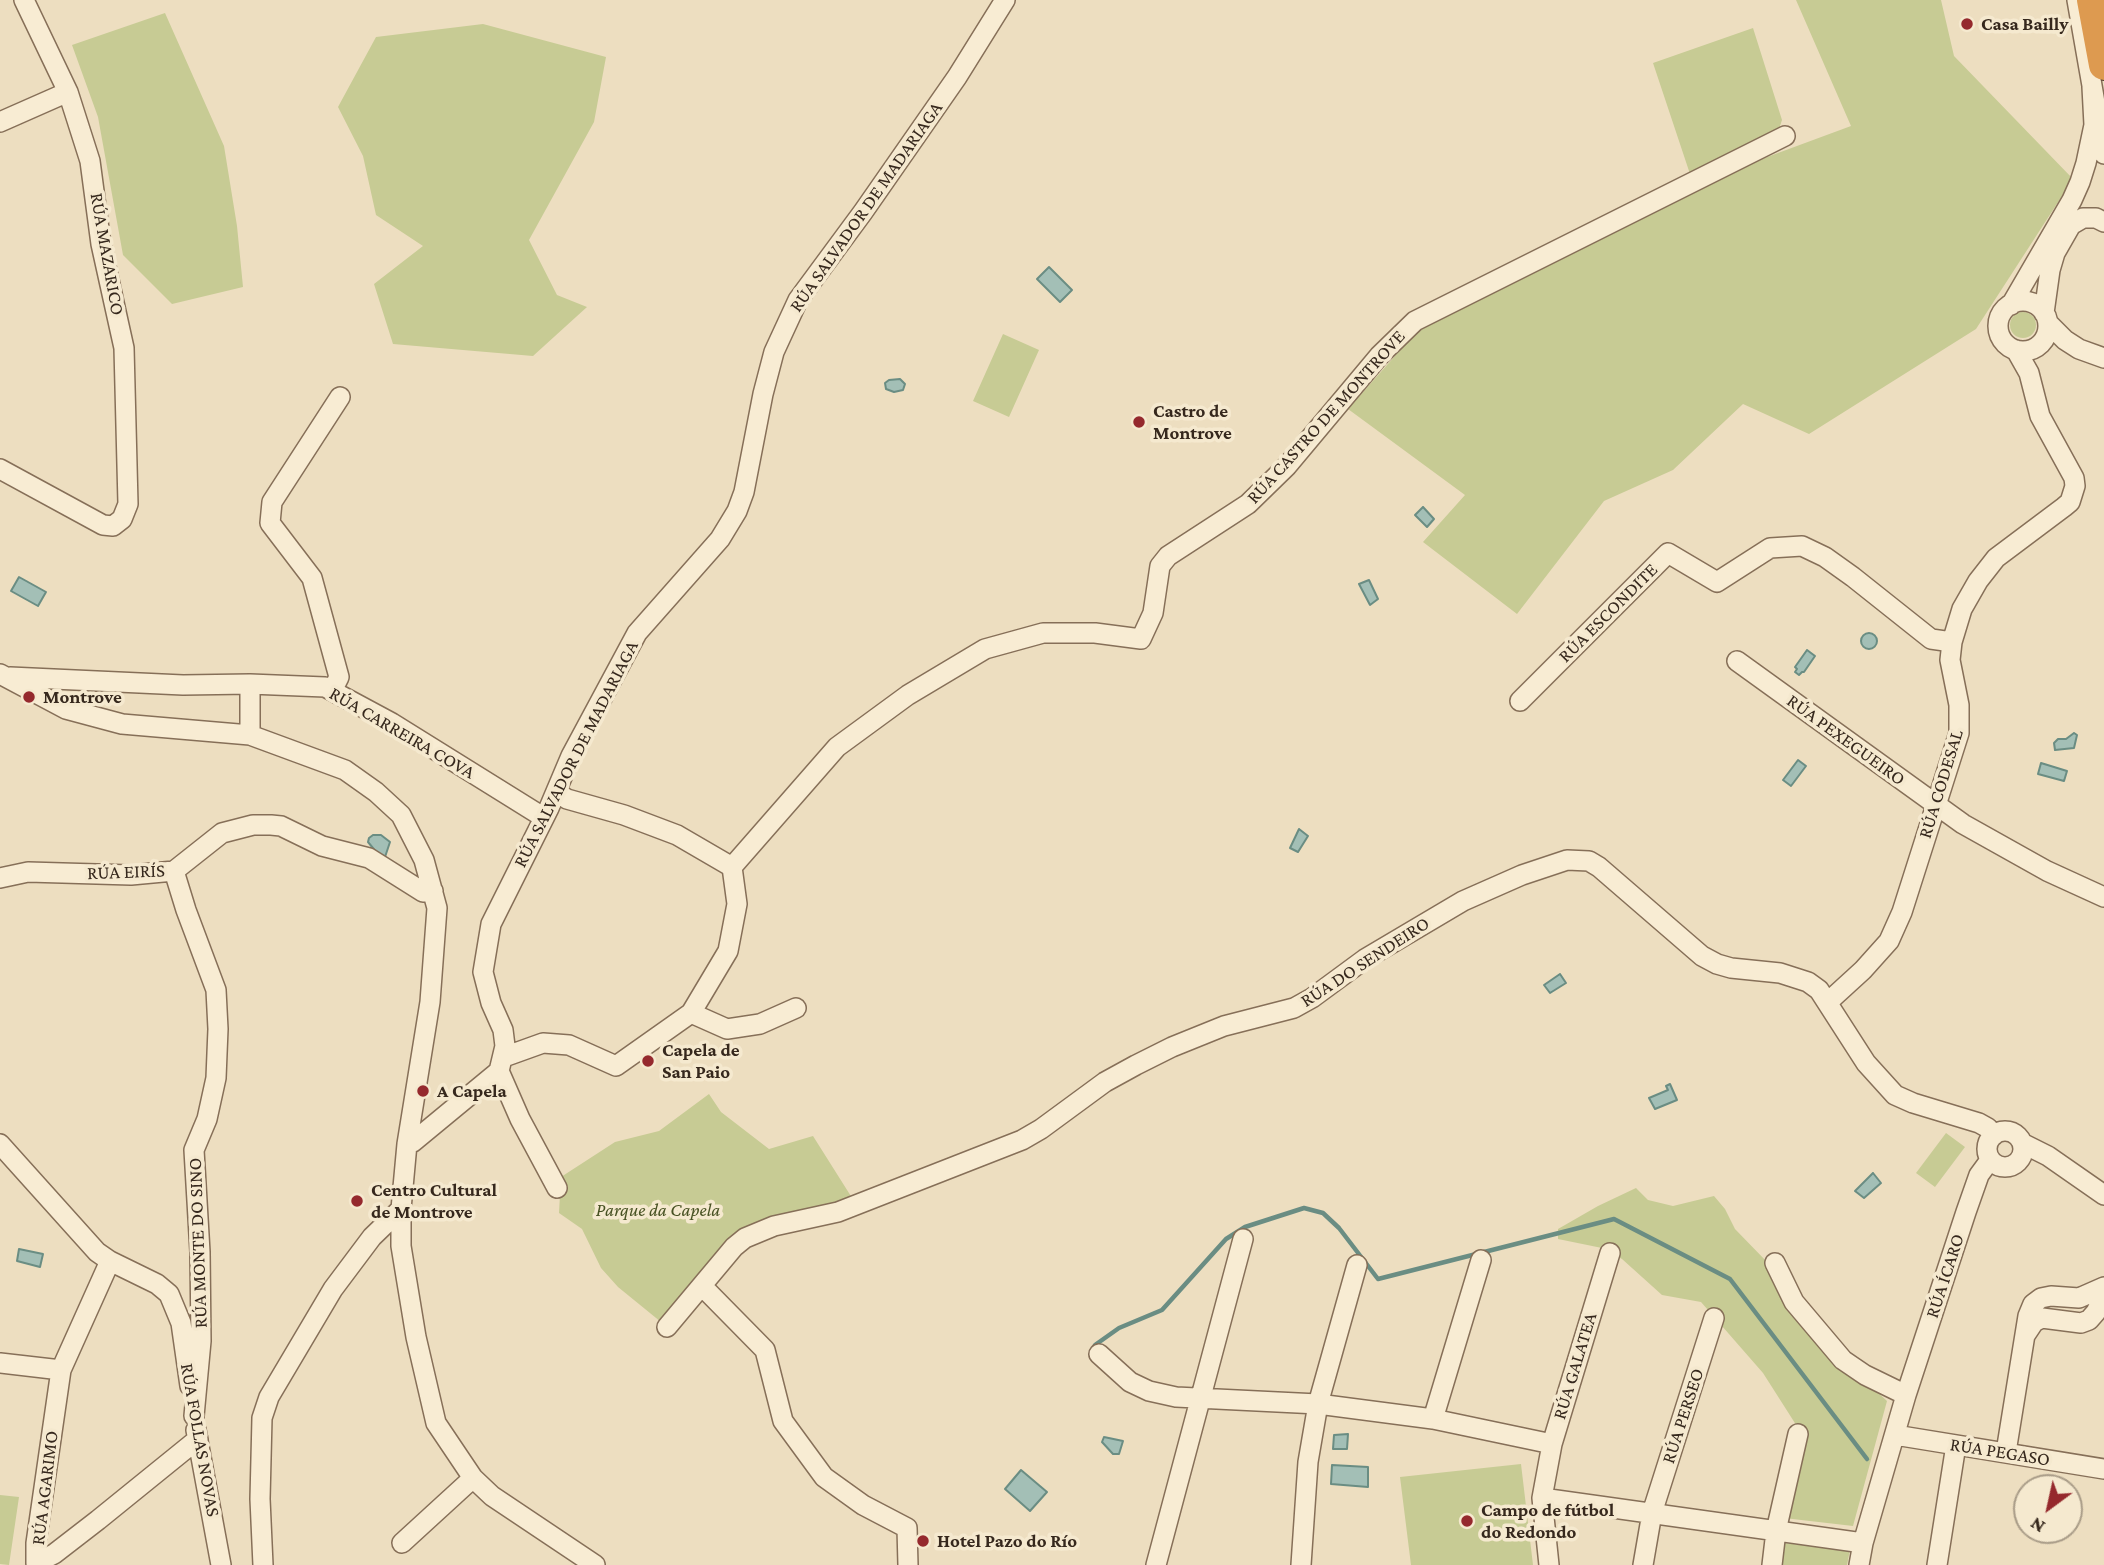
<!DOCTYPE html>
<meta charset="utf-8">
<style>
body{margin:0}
#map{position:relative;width:2104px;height:1565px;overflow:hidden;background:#eddec0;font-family:"Crimson Pro",serif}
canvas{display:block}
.north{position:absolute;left:2013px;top:1474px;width:70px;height:70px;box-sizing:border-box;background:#f5e9cf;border:2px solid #a99c88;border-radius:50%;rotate:213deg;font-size:19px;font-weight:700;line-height:28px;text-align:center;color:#36281d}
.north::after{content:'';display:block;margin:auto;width:24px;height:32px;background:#95292d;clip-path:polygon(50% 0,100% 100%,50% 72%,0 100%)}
</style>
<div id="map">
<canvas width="2104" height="1565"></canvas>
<div class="north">N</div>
</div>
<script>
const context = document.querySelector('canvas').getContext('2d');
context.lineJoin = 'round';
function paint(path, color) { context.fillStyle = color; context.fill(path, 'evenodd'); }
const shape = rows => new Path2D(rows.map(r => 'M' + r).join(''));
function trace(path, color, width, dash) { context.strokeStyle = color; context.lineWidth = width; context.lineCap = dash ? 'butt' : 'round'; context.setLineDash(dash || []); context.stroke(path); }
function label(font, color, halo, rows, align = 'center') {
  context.font = font + ' "Crimson Pro",serif'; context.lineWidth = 7; context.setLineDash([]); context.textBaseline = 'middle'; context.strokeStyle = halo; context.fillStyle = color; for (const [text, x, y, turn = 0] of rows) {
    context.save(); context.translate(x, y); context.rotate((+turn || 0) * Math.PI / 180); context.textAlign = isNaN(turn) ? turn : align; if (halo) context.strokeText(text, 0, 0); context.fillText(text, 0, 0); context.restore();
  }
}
const green = shape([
 [1796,0,1941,0,1954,56,2073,179,1976,329,1809,434,1743,404,1673,470,1604,501,1517,614,1423,542,1465,495,1348,409,1418,330,1732,170,1851,126],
 [165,13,224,146,237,226,243,287,172,304,123,255,98,117,72,45],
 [483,24,606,57,594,122,529,240,557,295,587,307,533,356,393,344,374,284,423,246,376,215,363,156,338,107,376,37],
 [1753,28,1782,120,1776,138,1691,177,1653,63],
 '2010 325a13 13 0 1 1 26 0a13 13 0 1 1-26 0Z',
 [1003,334,1039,350,1009,417,973,401],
 [709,1094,721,1112,769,1149,813,1136,854,1201,770,1221,661,1322,618,1287,601,1268,582,1229,559,1213,561,1177,615,1142,659,1131],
 [1946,1133,1965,1147,1935,1187,1916,1173],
 [1636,1188,1648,1200,1673,1206,1714,1196,1725,1209,1735,1229,1768,1263,1772,1278,1786,1307,1887,1401,1853,1526,1784,1518,1807,1442,1763,1373,1701,1302,1662,1295,1622,1259,1602,1248,1558,1239,1558,1229,1598,1206],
 [1521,1464,1533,1565,1411,1565,1400,1477],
 [0,1495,19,1497,9,1565,0,1564],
 [1783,1543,1850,1550,1847,1565,1780,1565]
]);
const water = shape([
 [1049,267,1072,290,1060,302,1037,279,1049,267],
 [900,379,905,384,903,390,894,392,886,389,885,383,889,380,900,379],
 [1423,507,1434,519,1427,527,1415,515,1423,507],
 [19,577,46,592,38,606,11,591,19,577],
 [1369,580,1378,599,1370,605,1359,584,1369,580],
 '1861 641a8 8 0 1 1 16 0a8 8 0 1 1-16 0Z',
 [1807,650,1815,656,1804,672,1802,672,1799,675,1795,672,1797,669,1795,667,1807,650],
 [2074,733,2077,735,2074,748,2055,750,2054,743,2058,739,2066,739,2074,733],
 [1798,760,1806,766,1791,786,1783,780,1798,760],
 [2041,763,2067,771,2064,781,2038,774,2041,763],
 [1299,829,1308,836,1298,852,1290,848,1299,829],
 [373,835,381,835,390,842,385,857,377,853,368,842,369,838,373,835],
 [1560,974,1566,983,1550,993,1544,985,1560,974],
 [1670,1084,1677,1100,1655,1109,1649,1098,1668,1090,1666,1086,1670,1084],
 [1873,1173,1881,1183,1864,1198,1855,1191,1873,1173],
 [19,1249,43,1254,40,1267,17,1261,19,1249],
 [1348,1434,1347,1449,1333,1449,1334,1435,1348,1434],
 [1104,1437,1123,1441,1119,1454,1113,1454,1102,1442,1104,1437],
 [1332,1465,1368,1467,1368,1487,1331,1484,1332,1465],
 [1021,1470,1047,1492,1030,1511,1005,1489,1021,1470]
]);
const stream = shape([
 [1095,1345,1119,1328,1162,1310,1226,1239,1245,1227,1304,1208,1323,1213,1339,1228,1378,1279,1614,1219,1730,1279,1867,1459]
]);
const minor = shape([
 [2077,0,2104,154],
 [0,122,68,92],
 '1998 326a25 25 0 1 1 50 0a25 25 0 1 1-50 0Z',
 [2011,305,2072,200,2080,182,2086,163,2094,125,2092,87],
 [2044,313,2050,270,2055,253,2071,225,2083,218,2096,218,2104,222],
 [2048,323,2065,340,2079,349,2104,358],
 [0,469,103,525,113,526,122,519,128,504,124,348,101,244,90,161,68,92,24,0],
 [1737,661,1963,824,2047,871,2104,897],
 [0,674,66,709,122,724,250,735,345,770,376,792,401,815,424,860,437,908,430,1002,407,1144,401,1209,401,1246,416,1337,436,1423,473,1478,492,1496,595,1565],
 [10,677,183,685,250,684,325,687,392,723,543,817],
 [250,684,250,735],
 [332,691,339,677,312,578,270,523,272,502,340,397],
 [1520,701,1668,553,1717,582,1770,548,1802,546,1825,557,1853,577,1931,639,1952,642],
 [732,867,837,747,908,695,985,649,1043,633,1095,633,1141,639,1153,613,1160,566,1168,556,1248,504,1287,466,1379,356,1415,321,1785,136],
 [174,871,186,910,216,990,218,1029,216,1078,207,1119,194,1150,200,1252,201,1341,194,1416],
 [0,878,28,872,131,875,174,871,222,833,253,825,271,825,281,826,322,846,369,858,423,892,433,891],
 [1828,1002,1863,970,1889,941,1902,912,1959,733,1959,705,1950,660,1952,642,1962,609,1978,581,1996,558,2064,507,2070,502,2075,486,2074,478,2040,416,2029,373,2016,350],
 [691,1013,727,1029,760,1024,796,1008],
 [504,1057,543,1043,569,1045,616,1066,691,1013,728,951,737,904,732,867,677,835,624,815,567,799,556,792],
 [499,1071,520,1119,557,1188],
 '1987 1149a18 18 0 1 1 36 0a18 18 0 1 1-36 0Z',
 [2022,1143,2048,1156,2104,1195],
 [0,1144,97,1252,110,1261,157,1284,169,1294,181,1323,190,1386],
 [407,1144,413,1142,499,1071,505,1046,503,1030,491,1003,483,972,491,924,549,808,571,756,637,633,720,539,737,511,744,492,763,394,774,352,798,300,863,212,957,77,1005,0],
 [110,1261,61,1370,36,1543,36,1563,54,1554,98,1520,198,1439],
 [1775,1263,1794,1302,1843,1360,1865,1375,1906,1395],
 [702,1286,765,1350,783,1421,824,1477,863,1505,907,1528,908,1565],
 [667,1327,734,1247,745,1238,774,1226,838,1212,1022,1140,1041,1129,1105,1082,1136,1065,1172,1047,1224,1026,1294,1008,1312,998,1365,959,1463,901,1522,875,1567,860,1589,861,1599,867,1702,956,1717,964,1731,968,1780,973,1808,982,1819,990,1866,1063,1895,1095,1913,1103,1979,1123,1988,1128,1993,1136],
 [2026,1334,2034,1322,2042,1318,2081,1323,2089,1320,2096,1312,2104,1295],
 [1099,1354,1130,1382,1149,1391,1176,1397,1318,1404,1433,1419,1552,1444],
 [0,1363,61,1370],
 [1433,1419,1481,1260],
 [196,1430,221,1565],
 [1895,1435,2104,1469],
 [2006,1452,2028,1316,2033,1304,2041,1298,2051,1296,2079,1298,2104,1287],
 [1542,1498,1863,1543],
 [402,1543,473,1478],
 [263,1565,260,1499,262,1418,269,1397,333,1289,372,1237,401,1209],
 [1156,1565,1243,1239],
 [1301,1565,1308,1462,1318,1404,1357,1265],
 [1549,1565,1542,1498,1552,1444,1610,1253],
 [1643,1565,1652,1513,1714,1318],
 [1772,1565,1776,1531,1798,1434],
 [1859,1565,1863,1543,1906,1395,1966,1212,1979,1175,1990,1160],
 [1937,1565,1956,1445]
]);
const highway = shape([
 [2092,0,2104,65]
]);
const markers = [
 [1967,24,7,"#95292d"],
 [1139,422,7,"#95292d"],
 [29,697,7,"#95292d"],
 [648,1061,7,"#95292d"],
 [423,1091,7,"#95292d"],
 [357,1201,7,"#95292d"],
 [1467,1521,7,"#95292d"],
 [923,1541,7,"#95292d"]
];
const poiNames = [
 ["Casa Bailly",1981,24],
 ["Castro de",1153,411],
 ["Montrove",1153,433],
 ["Montrove",43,697],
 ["Capela de",662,1050],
 ["San Paio",662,1072],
 ["A Capela",437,1091],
 ["Centro Cultural",371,1190],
 ["de Montrove",371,1212],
 ["Campo de fútbol",1481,1510],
 ["do Redondo",1481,1532],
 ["Hotel Pazo do Río",937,1541]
];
const streetNames = [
 ["RÚA SALVADOR DE MADARIAGA",866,207,-55],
 ["RÚA MAZARICO",107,254,80],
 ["RÚA CASTRO DE MONTROVE",1326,417,-48],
 ["RÚA ESCONDITE",1608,613,-45],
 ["RÚA CARREIRA COVA",402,733,30],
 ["RÚA PEXEGUEIRO",1846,740,36],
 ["RÚA SALVADOR DE MADARIAGA",576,754,-63],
 ["RÚA CODESAL",1941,784,-73],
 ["RÚA EIRÍS",126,872,-2],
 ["RÚA DO SENDEIRO",1365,962,-33],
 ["RÚA MONTE DO SINO",198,1243,-92],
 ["RÚA ÍCARO",1945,1276,-72],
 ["RÚA GALATEA",1575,1366,-73],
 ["RÚA PERSEO",1683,1416,-72],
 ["RÚA FOLLAS NOVAS",200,1440,80],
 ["RÚA PEGASO",2000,1452,9],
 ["RÚA AGARIMO",45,1488,-83]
];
const parkNames = [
 ["Parque da Capela",658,1210]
];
paint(green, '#c7cb94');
paint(water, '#a3bfb6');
trace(water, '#6a8d83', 2);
trace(stream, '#6a8d83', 4.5);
trace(minor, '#866f58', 22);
trace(highway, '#543d2d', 32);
trace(minor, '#f8ecd3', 19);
trace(highway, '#dd9a50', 30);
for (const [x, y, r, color] of markers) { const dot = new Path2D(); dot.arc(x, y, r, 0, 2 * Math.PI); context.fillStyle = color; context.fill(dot); trace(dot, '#f5e9cf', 2.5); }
label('bold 19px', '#36281d', '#f5e9cf', poiNames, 'left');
label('19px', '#36281d', '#f5e9cf', streetNames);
label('italic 19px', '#485223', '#f5e9cf', parkNames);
</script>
